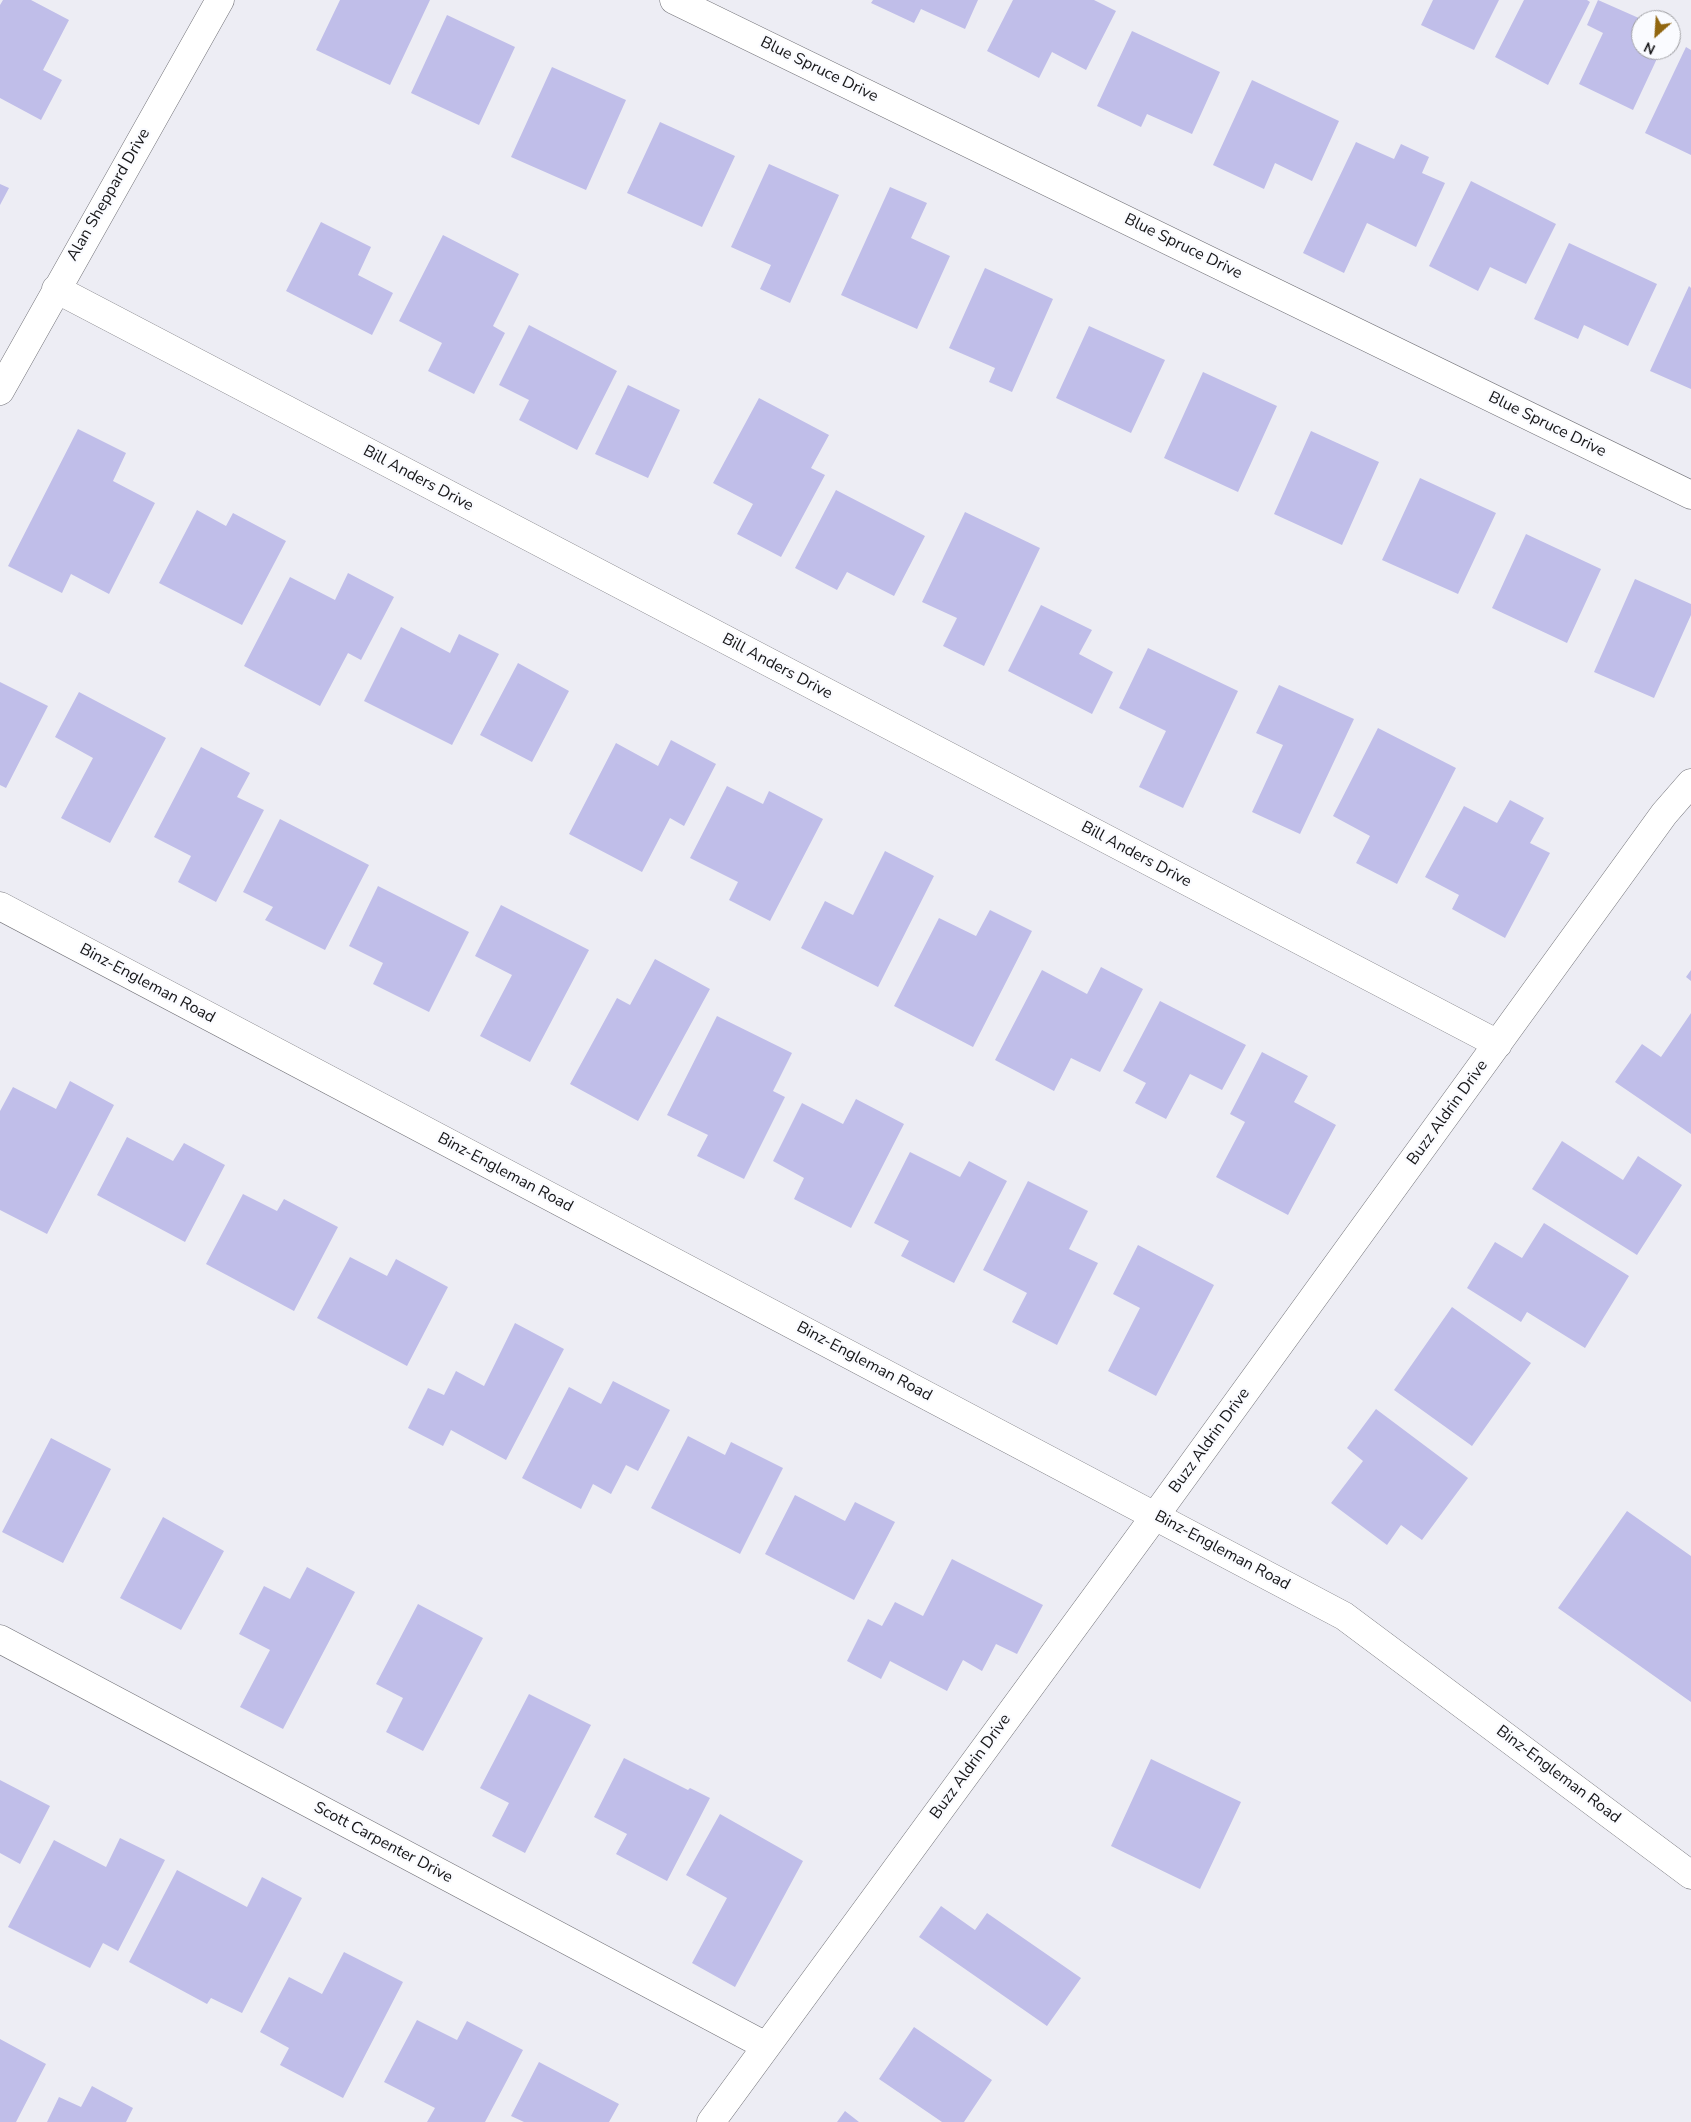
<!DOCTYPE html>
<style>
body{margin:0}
#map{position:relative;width:1691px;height:2122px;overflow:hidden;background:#ededf4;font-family:"Nunito Sans",sans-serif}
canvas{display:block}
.north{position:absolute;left:1631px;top:10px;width:50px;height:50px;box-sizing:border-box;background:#fafbff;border:1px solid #9f9fa3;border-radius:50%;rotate:206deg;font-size:14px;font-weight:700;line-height:20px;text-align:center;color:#161618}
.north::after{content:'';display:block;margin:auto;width:18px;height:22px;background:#916610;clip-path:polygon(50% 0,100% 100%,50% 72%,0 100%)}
</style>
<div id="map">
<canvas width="1691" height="2122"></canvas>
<div class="north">N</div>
</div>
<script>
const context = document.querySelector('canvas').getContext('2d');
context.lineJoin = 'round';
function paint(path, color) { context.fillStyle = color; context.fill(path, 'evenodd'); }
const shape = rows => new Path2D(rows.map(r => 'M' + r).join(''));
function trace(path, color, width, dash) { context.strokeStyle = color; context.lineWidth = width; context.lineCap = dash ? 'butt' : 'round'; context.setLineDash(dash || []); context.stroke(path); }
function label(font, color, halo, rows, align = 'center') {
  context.font = font + ' "Nunito Sans",sans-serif'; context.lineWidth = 4.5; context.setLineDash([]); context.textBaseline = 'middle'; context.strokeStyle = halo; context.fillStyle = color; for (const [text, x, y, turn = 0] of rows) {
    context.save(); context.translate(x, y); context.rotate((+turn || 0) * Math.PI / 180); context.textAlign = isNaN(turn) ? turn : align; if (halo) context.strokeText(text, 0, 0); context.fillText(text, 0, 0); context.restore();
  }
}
const building = shape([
 [3,0,31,0,69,20,43,70,62,80,41,120,0,98,0,5],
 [340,0,430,0,390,85,316,50],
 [873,0,978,0,965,29,921,9,914,23,871,3],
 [1013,0,1094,0,1116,11,1086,70,1052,52,1039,78,987,51],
 [1433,0,1499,0,1474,50,1421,25],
 [1524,0,1587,0,1590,2,1548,85,1495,57],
 [1598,0,1641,19,1641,50,1661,50,1633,110,1579,84,1603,33,1587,25],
 [447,15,515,47,479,125,411,93],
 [1132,31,1220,72,1192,134,1147,114,1141,127,1097,106],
 [1686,47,1691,50,1691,155,1645,133],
 [552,67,626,100,586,190,511,157],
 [1252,80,1339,121,1312,181,1275,163,1264,189,1213,165],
 [660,122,735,156,702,227,627,193],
 [1356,142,1394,159,1401,144,1429,157,1422,173,1445,183,1416,247,1367,223,1344,273,1303,253],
 [769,164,839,195,790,303,760,289,771,265,731,247],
 [1471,181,1556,224,1526,284,1490,267,1478,291,1429,266],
 [0,184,9,188,0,205],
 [890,187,927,203,911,238,950,256,917,329,841,295],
 [321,222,371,247,358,275,393,293,372,335,286,291],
 [443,235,519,274,493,326,505,333,474,394,428,371,442,343,399,321],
 [1569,243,1657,284,1628,346,1584,325,1578,339,1534,319],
 [985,268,1053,299,1012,392,989,382,995,368,949,348],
 [1689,286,1691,288,1691,389,1650,371],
 [529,325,617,371,577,450,519,420,529,400,499,385],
 [1089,326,1165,360,1131,433,1056,398],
 [1203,372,1277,406,1238,492,1164,458],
 [628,385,680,410,648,478,595,454],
 [759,398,829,435,811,468,825,475,781,557,737,534,753,504,713,483],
 [78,429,126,453,113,481,155,503,109,594,71,574,62,593,8,566],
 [1311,431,1379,462,1342,545,1274,514],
 [1420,478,1496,513,1458,594,1382,560],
 [836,490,925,536,894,596,847,572,837,590,795,568],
 [197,510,226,526,233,513,286,541,242,625,159,583],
 [965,512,1040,548,984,666,943,646,957,618,922,602],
 [1526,534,1601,569,1567,643,1492,608],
 [348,573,394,597,361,660,348,653,320,706,244,666,290,577,335,600],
 [1635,579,1691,604,1691,615,1654,698,1594,672],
 [1041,605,1092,630,1079,654,1113,672,1092,714,1008,671],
 [401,627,450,653,459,634,499,654,452,745,364,701],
 [1148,648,1238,691,1183,808,1139,787,1166,731,1119,708],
 [518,663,569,691,532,762,480,735],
 [0,682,48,706,6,788,0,785],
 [1279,685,1354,719,1300,834,1252,812,1283,745,1256,733],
 [79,692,166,738,110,843,61,818,93,758,55,737],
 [1378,728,1456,768,1397,884,1356,863,1370,836,1333,816],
 [671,740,716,764,684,826,670,818,642,872,569,834,616,743,658,766],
 [201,747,250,773,237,797,264,810,216,902,178,882,191,856,154,837],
 [727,786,763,804,769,791,823,819,770,921,729,900,738,882,690,858],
 [1510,800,1544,818,1530,843,1550,853,1505,938,1452,909,1459,895,1425,877,1464,806,1497,823],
 [280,819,369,865,325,950,265,920,273,907,243,892],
 [885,851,934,876,878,987,801,948,825,901,853,915],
 [378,886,469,932,429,1012,373,984,383,963,349,946],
 [501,905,589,950,530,1062,480,1036,512,975,475,956],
 [990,910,1032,931,973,1047,894,1006,939,918,976,936],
 [655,959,710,989,638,1121,570,1084,617,998,630,1005],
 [1101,967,1143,989,1100,1072,1071,1058,1054,1091,995,1060,1042,970,1087,994],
 [1691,970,1691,981,1686,977],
 [1160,1001,1246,1045,1222,1090,1190,1074,1166,1119,1135,1103,1146,1083,1123,1071],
 [1691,1013,1691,1134,1615,1082,1642,1044,1661,1057],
 [717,1016,792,1053,773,1091,785,1097,744,1179,697,1156,708,1135,667,1115],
 [1262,1052,1308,1076,1294,1102,1336,1125,1288,1215,1216,1177,1245,1122,1230,1114],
 [70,1081,114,1105,47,1234,0,1210,0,1111,13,1087,56,1109],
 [856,1099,904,1124,851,1228,794,1199,804,1178,773,1161,802,1103,843,1124],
 [127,1137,173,1161,184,1143,225,1165,185,1242,97,1195],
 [1562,1141,1623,1180,1638,1156,1682,1185,1637,1255,1532,1189],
 [910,1152,960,1177,969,1161,1007,1181,954,1283,901,1256,909,1241,874,1223],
 [1028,1181,1088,1211,1069,1249,1098,1263,1057,1345,1012,1322,1027,1293,983,1270],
 [243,1194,277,1211,284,1199,338,1227,294,1311,206,1264],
 [1544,1223,1629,1276,1585,1348,1527,1312,1521,1322,1467,1288,1495,1242,1522,1258],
 [1138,1245,1214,1285,1156,1396,1108,1371,1140,1308,1113,1294],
 [350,1257,387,1276,396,1259,448,1287,407,1366,317,1318],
 [1452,1307,1531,1363,1472,1446,1394,1390],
 [515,1323,564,1349,506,1460,451,1430,443,1446,408,1428,428,1388,444,1395,456,1371,484,1386],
 [613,1381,670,1410,638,1471,626,1465,611,1494,593,1484,581,1509,522,1478,569,1387,601,1404],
 [1376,1409,1468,1478,1422,1540,1401,1525,1387,1545,1331,1503,1363,1461,1347,1448],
 [688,1436,725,1455,731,1442,783,1468,740,1554,651,1508],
 [51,1438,111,1469,63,1563,2,1532],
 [795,1495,845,1521,855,1502,895,1522,854,1600,765,1554],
 [1627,1511,1691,1556,1691,1702,1558,1608],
 [163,1517,224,1551,181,1630,120,1598],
 [952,1559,1043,1605,1017,1654,996,1644,982,1671,963,1660,947,1691,890,1661,881,1679,847,1661,868,1619,882,1626,895,1602,923,1616],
 [307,1567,355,1592,283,1729,240,1707,270,1650,239,1634,264,1586,290,1599],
 [418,1604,483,1638,423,1751,386,1732,403,1698,376,1684],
 [529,1694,591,1725,525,1853,492,1836,509,1803,480,1788],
 [624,1758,688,1790,690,1788,710,1798,667,1881,616,1854,627,1834,594,1817],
 [1151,1759,1241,1802,1200,1889,1111,1846],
 [0,1780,50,1806,20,1864,0,1853],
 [720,1814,803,1861,735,1987,692,1963,727,1898,686,1875],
 [120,1838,165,1860,118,1951,103,1943,90,1968,8,1927,54,1840,106,1867],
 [177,1870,247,1907,262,1877,302,1898,242,2013,211,1998,207,2004,129,1962],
 [941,1906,975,1930,987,1913,1081,1978,1047,2026,919,1937],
 [344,1952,403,1982,343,2098,280,2065,289,2048,260,2032,289,1977,322,1994],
 [417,2020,457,2040,467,2021,523,2050,485,2122,427,2122,435,2108,384,2082],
 [914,2027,992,2080,964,2122,942,2122,879,2079],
 [0,2039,46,2064,16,2122,0,2122],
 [539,2062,619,2104,609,2122,524,2122,511,2116],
 [92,2086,133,2108,126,2122,47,2122,59,2097,81,2107],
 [845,2111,859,2122,837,2122]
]);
const minor = shape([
 [674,0,1691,495],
 [56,289,1498,1044],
 [0,391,220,0],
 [0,906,1344,1616,1691,1875],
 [0,1639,766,2046],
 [711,2122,1155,1516,1664,814,1691,783]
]);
const streetNames = [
 ["Blue Spruce Drive",819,70,26],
 ["Alan Sheppard Drive",109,195,-60],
 ["Blue Spruce Drive",1183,247,26],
 ["Blue Spruce Drive",1547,425,26],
 ["Bill Anders Drive",418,479,28],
 ["Bill Anders Drive",777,667,28],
 ["Bill Anders Drive",1136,855,28],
 ["Binz-Engleman Road",147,984,28],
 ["Buzz Aldrin Drive",1448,1113,-54],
 ["Binz-Engleman Road",505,1173,28],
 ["Binz-Engleman Road",864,1362,28],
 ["Buzz Aldrin Drive",1210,1441,-54],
 ["Binz-Engleman Road",1222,1551,28],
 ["Buzz Aldrin Drive",971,1767,-54],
 ["Binz-Engleman Road",1558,1775,37],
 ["Scott Carpenter Drive",383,1843,28]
];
paint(building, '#c0bee9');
trace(minor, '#727278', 29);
trace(minor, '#fff', 28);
label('16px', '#161618', '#fafbff', streetNames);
</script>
